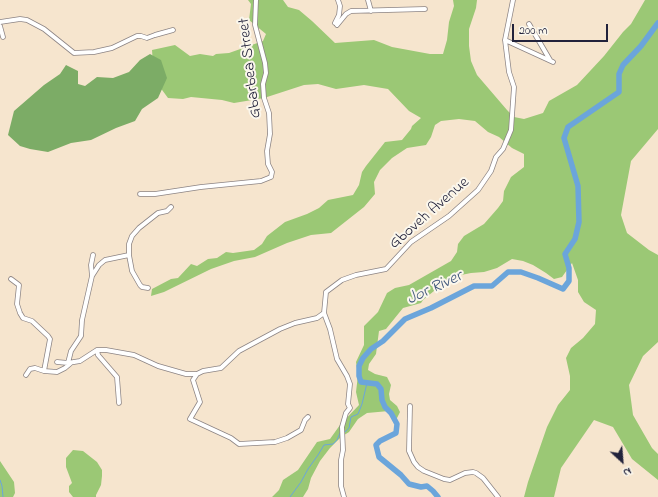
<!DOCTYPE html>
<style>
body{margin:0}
#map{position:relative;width:658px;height:497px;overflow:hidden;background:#f6e5ce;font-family:"Indie Flower",sans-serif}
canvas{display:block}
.north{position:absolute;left:602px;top:441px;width:40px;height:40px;-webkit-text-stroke:3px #fbf7ec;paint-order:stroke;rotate:154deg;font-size:11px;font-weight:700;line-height:16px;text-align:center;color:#22223b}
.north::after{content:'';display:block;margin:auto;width:14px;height:18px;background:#22223b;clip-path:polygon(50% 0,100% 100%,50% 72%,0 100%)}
.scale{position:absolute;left:512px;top:24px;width:96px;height:18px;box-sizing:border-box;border:2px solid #22223b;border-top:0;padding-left:5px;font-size:12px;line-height:14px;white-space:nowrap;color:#22223b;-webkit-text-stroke:3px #fbf7ec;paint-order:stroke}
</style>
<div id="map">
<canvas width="658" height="497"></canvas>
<div class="north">N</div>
<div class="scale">200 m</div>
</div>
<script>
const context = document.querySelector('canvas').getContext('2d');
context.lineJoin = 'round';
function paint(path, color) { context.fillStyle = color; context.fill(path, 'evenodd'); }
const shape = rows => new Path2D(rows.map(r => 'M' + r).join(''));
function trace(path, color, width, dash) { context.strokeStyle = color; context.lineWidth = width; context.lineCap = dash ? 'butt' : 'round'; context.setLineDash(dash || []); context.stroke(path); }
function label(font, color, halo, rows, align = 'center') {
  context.font = font + ' "Indie Flower",sans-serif'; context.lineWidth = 4; context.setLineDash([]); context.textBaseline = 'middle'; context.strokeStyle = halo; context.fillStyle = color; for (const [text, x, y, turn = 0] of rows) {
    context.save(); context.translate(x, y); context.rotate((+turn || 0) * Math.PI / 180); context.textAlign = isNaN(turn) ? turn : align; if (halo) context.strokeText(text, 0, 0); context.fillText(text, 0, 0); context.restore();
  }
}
const green = shape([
 [248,0,283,0,288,7,299,10,312,21,335,43,374,40,392,47,430,54,443,54,447,40,449,22,454,6,453,0,477,0,476,8,469,29,469,46,471,61,477,75,507,110,514,117,524,119,543,113,549,101,577,85,604,56,623,32,631,24,645,0,658,0,658,129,631,161,621,215,627,233,649,250,658,255,658,342,643,356,629,385,633,415,652,448,658,454,658,480,632,459,613,427,594,420,561,468,554,497,524,497,528,482,547,427,558,405,570,390,570,376,566,358,571,348,583,338,595,324,596,310,584,302,578,292,578,280,572,263,562,277,554,279,546,273,533,265,523,261,512,259,497,268,484,272,471,273,451,277,423,300,421,303,403,308,386,329,379,331,376,354,369,364,368,370,375,374,387,377,391,385,389,394,390,400,397,406,400,412,395,422,389,411,367,413,358,419,349,432,341,437,330,448,320,461,311,478,308,489,303,497,272,497,279,490,283,480,298,470,317,442,330,439,340,425,359,405,356,392,358,375,356,362,364,345,364,326,378,312,387,293,395,288,409,285,451,261,457,252,458,244,464,236,484,224,498,208,503,201,504,191,511,177,524,167,524,154,512,148,499,137,488,132,475,121,459,119,441,121,435,125,431,137,426,145,407,148,392,158,380,170,374,182,375,194,364,207,331,233,311,235,287,243,255,257,234,261,211,269,164,292,151,296,152,289,171,279,178,278,191,264,197,266,208,259,217,258,226,252,233,253,254,250,262,244,267,236,285,222,307,214,319,208,328,200,353,195,359,185,362,172,366,166,385,142,402,140,411,129,412,126,421,118,409,111,388,89,364,85,336,89,318,84,304,85,264,98,234,103,222,100,191,97,183,99,168,98,154,79,152,50,175,45,190,56,200,54,213,56,216,54,229,53,263,41,266,34,249,20,251,4],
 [73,450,83,451,97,462,102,470,102,476,101,485,96,495,96,497,73,497,69,492,69,486,72,483,66,467,66,458],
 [0,461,14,482,15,493,13,497,0,497]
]);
const forest = shape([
 [150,54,161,60,167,78,158,98,142,109,135,121,116,128,91,140,71,143,48,152,30,149,20,146,8,135,14,111,44,85,60,74,66,65,78,71,78,84,85,86,97,77,113,78,129,72,140,60]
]);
const stream = shape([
 [344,433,349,428,351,417,358,414,362,404,367,383,361,382],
 [0,480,2,486,3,497],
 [290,497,301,482,308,469,318,455,324,445,333,444,337,440,340,433]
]);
const river = shape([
 [438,497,433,491,427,486,421,487,409,484,401,475,379,457,376,445,380,441,396,433,397,424,391,413,385,407,382,400,381,389,377,384,361,382,359,376,359,366,363,358,371,349,383,341,405,319,431,308,474,286,492,286,508,272,521,272,538,278,563,289,569,281,569,268,565,254,575,239,579,222,578,186,564,138,568,127,619,92,619,74,623,65,641,46,658,23]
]);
const street = shape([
 [338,0,340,6,339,15,335,23,339,22],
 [368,0,371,11],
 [0,22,20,19,27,20,44,29,74,53,94,52,112,48,137,36,141,36,147,38,155,35,173,30],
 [529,24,550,60],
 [337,25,346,14,351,11,425,9],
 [0,26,3,37],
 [505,40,553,62],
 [140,194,155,194,201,187,261,181,271,177,272,172,268,164,267,151,270,134,269,113,264,98,263,84,266,73,265,63,255,25,256,0],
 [92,276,91,265,93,255],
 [11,279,19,285,17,304,20,313,23,318,32,321,48,336,50,339,44,371],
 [148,288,142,287,140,285,132,271,129,255,129,244,132,236,139,228,158,213,167,211,171,207],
 [97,350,98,355,117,377,119,403],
 [57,362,68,363,80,361,97,350,106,350,134,355,158,366,186,374,197,374,203,371,221,368,239,351,280,329,295,323,317,318,324,313],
 [68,363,71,351,81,336,82,320,92,276,99,265,105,260,129,255],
 [197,374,193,380,200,402,190,419,231,438,239,444,275,442,287,438,301,430,305,420,308,417],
 [26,375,30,369,35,368,44,371,57,372,65,368,71,363],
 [410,406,409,451,414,462,418,467,424,471,444,479,450,480,465,473,473,472,476,473,483,478,498,497],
 [344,497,341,486,341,460,343,450,342,427,346,413,350,408,348,404,350,384,347,376,337,359,330,329,324,313,326,292,342,280,356,275,386,269,411,242,449,216,478,190,491,171,496,157,503,149,511,130,514,87,509,72,505,40,513,0]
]);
const streetNames = [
 ["Gbarbea Street",251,68,-97],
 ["Gboveh Avenue",430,214,-41]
];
const waterNames = [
 ["Jor River",435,289,-25]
];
paint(green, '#9bc875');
paint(forest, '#7cac66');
trace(stream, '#6ba5db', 1);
trace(river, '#6ba5db', 5.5);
trace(street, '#8c8484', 5.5);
trace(street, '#fff', 4);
label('16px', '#22223b', '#fbf7ec', streetNames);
label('italic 17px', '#3f567b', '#fbf7ec', waterNames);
</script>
